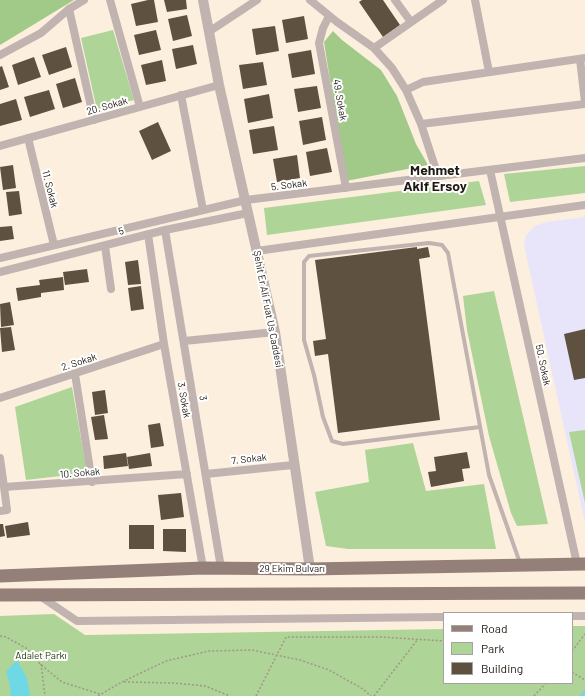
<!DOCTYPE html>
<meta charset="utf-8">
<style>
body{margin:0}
#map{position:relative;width:585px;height:696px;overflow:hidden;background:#fdefde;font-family:Barlow,sans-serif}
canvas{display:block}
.legend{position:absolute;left:443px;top:612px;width:130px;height:72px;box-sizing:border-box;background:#fff;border:1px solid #a5a3a0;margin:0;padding:5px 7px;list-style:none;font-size:12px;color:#1f1912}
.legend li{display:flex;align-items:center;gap:8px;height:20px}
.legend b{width:20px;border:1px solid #a5a3a0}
</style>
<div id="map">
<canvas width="585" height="696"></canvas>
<ul class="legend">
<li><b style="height:5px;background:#957f79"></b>Road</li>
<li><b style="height:11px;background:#aed497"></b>Park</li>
<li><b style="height:11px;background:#5f513f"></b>Building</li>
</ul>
</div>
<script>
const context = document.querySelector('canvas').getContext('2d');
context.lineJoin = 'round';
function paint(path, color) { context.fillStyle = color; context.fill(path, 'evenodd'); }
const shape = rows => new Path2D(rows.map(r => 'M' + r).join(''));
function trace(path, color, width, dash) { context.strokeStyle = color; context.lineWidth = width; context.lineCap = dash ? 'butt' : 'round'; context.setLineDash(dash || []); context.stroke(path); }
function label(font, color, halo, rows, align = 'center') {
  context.font = font + ' Barlow,sans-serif'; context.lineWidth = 4; context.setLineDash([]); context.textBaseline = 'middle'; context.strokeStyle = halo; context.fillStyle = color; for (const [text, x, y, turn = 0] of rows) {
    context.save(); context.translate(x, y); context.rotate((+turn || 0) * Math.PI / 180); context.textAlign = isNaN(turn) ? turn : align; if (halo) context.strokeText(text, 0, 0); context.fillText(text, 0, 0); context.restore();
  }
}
const education = shape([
 [585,217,585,523,524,245,526,235,535,226,546,222]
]);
const green = shape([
 [113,30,134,100,97,110,81,38],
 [585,166,585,193,510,202,504,174],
 [479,181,486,205,267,235,264,208],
 [494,291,548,524,517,526,511,513,489,436,467,330,463,296],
 [72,387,87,473,26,480,15,407],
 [585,430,585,503,569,432],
 [413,443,426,491,484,484,496,549,348,549,326,546,315,492,369,482,365,450],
 [54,614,85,635,444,629,444,683,572,683,572,626,585,626,585,696,0,696,0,616]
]);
const forest = shape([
 [0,0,74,0,0,45],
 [333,31,342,40,381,70,397,96,416,144,428,165,346,181,324,42]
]);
const water = shape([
 [17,660,27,678,30,696,11,696,9,681,6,672]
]);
const stream = shape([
 [581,696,585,692]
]);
const building = shape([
 [148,0,154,0,158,22,136,26,131,4],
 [164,0,186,0,187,9,167,12],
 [362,0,383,0,400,25,383,37,359,2],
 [187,15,192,36,173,41,168,19],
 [304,16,308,39,286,43,282,20],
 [275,26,279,51,256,55,252,29],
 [156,30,161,50,139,55,134,35],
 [193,45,197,64,176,69,172,49],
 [66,47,72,67,49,75,42,55],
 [311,50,315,74,292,78,288,54],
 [34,57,41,77,18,85,12,65],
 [162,60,166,81,146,85,141,65],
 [263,62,267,85,243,89,239,65],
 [2,66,9,87,0,90,0,67],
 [75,78,82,102,63,108,56,84],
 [317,86,321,108,298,112,294,89],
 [49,90,55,109,30,117,24,97],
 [269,94,273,118,248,123,244,99],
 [16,99,22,120,0,126,0,104],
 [322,117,326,140,303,145,299,121],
 [158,122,171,151,152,160,139,131],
 [274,126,278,150,253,154,249,130],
 [327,148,332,172,310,176,306,152],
 [297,155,300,178,277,182,273,159],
 [13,165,16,188,3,190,0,167],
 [19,191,22,214,9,216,6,192],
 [12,226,14,239,0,241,0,227],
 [417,247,417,249,428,247,430,257,419,259,440,420,338,433,328,354,315,356,313,341,326,339,315,260],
 [138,260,141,284,128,285,125,262],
 [87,269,89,282,65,285,63,272],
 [63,277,64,290,41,293,41,297,18,301,16,288,40,285,39,280],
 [141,286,144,309,131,311,128,288],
 [10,302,14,325,1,327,0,304],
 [11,327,15,350,2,352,0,328],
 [585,329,585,378,574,380,564,334],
 [105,390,108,413,95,415,92,392],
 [104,415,108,439,95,440,91,417],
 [160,423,164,446,151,448,148,425],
 [467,452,470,468,462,469,464,481,431,487,428,472,436,471,434,457],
 [126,453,128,466,104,469,103,456],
 [150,453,152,466,129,469,127,457],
 [181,493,184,517,161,520,158,495],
 [28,522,30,535,7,538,5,526],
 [0,524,3,524,5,536,0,537],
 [129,525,154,525,154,549,129,549],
 [163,529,186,529,186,552,163,551]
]);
const path = shape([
 [0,636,6,637,26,648,40,664,62,682,100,694],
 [572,651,585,634],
 [41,664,45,696],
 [572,672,585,680],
 [124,682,174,683,205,686,230,696],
 [98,696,122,682,166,661,209,651,252,650,300,660,329,670,363,689,371,696],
 [256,696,286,637,381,637,444,641],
 [374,696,418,639],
 [534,696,546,683]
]);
const service = shape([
 [480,427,343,444,332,441,323,417,314,375,304,340,304,262,309,256,429,243,442,245,448,253,489,475,520,563]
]);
const minor = shape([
 [110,0,140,107],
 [310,0,337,22,374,48,392,68,406,90,421,124,438,176],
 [395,0,411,22],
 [475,0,489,72],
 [69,9,94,120],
 [329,16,323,28,319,43,346,188],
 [210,31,257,0],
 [374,48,443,0],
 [0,55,41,33,69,9,84,0],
 [580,59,585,102],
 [406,90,423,82,585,58],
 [181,95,203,210],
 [421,124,585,104],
 [28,138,54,245],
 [0,146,219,85],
 [490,170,577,564],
 [165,230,221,568],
 [148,234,164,344,203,568],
 [105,246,111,289],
 [257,251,585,205],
 [0,258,246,200,585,158],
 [0,272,165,230,248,213],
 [184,341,275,332],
 [75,374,92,482],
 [0,398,164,344],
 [0,458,4,487],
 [206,474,293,465],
 [0,511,7,510,4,487,187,474],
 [40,596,77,621,444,617],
 [572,616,585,616]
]);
const tertiary = shape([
 [203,0,219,85,275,332,310,569]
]);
const primary = shape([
 [0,576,203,568,310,569,585,564],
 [0,595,585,593]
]);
const streetNames = [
 ["49. Sokak",340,100,80],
 ["20. Sokak",107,106,-16],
 ["5. Sokak",289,185,-7],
 ["11. Sokak",50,189,76],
 ["5",121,231,-15],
 ["Şehit Er Ali Fuat Us Caddesi",268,309,79],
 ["2. Sokak",79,362,-18],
 ["50. Sokak",543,365,78],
 ["3",203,398,80],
 ["3. Sokak",184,400,80],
 ["7. Sokak",249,459,-6],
 ["10. Sokak",80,473,-5],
 ["29 Ekim Bulvarı",292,569]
];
const parkNames = [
 ["Adalet Parkı",41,656]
];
const districtNames = [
 ["Mehmet",435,170],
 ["Akif Ersoy",435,186]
];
paint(education, '#e8e4fa');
paint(green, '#aed497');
paint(forest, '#a1c987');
paint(water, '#6ed8e4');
trace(stream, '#6ed8e4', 3);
paint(building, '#5f513f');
trace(path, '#a19689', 1.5, [2, 2]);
trace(service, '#c0b3b0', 4);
trace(minor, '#c0b3b0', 8);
trace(tertiary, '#c0b3b0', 10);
trace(primary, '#957f79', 13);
label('10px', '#1f1912', '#fff', streetNames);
label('10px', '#223b0c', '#fff', parkNames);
label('bold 14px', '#1f1912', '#fff', districtNames);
</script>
